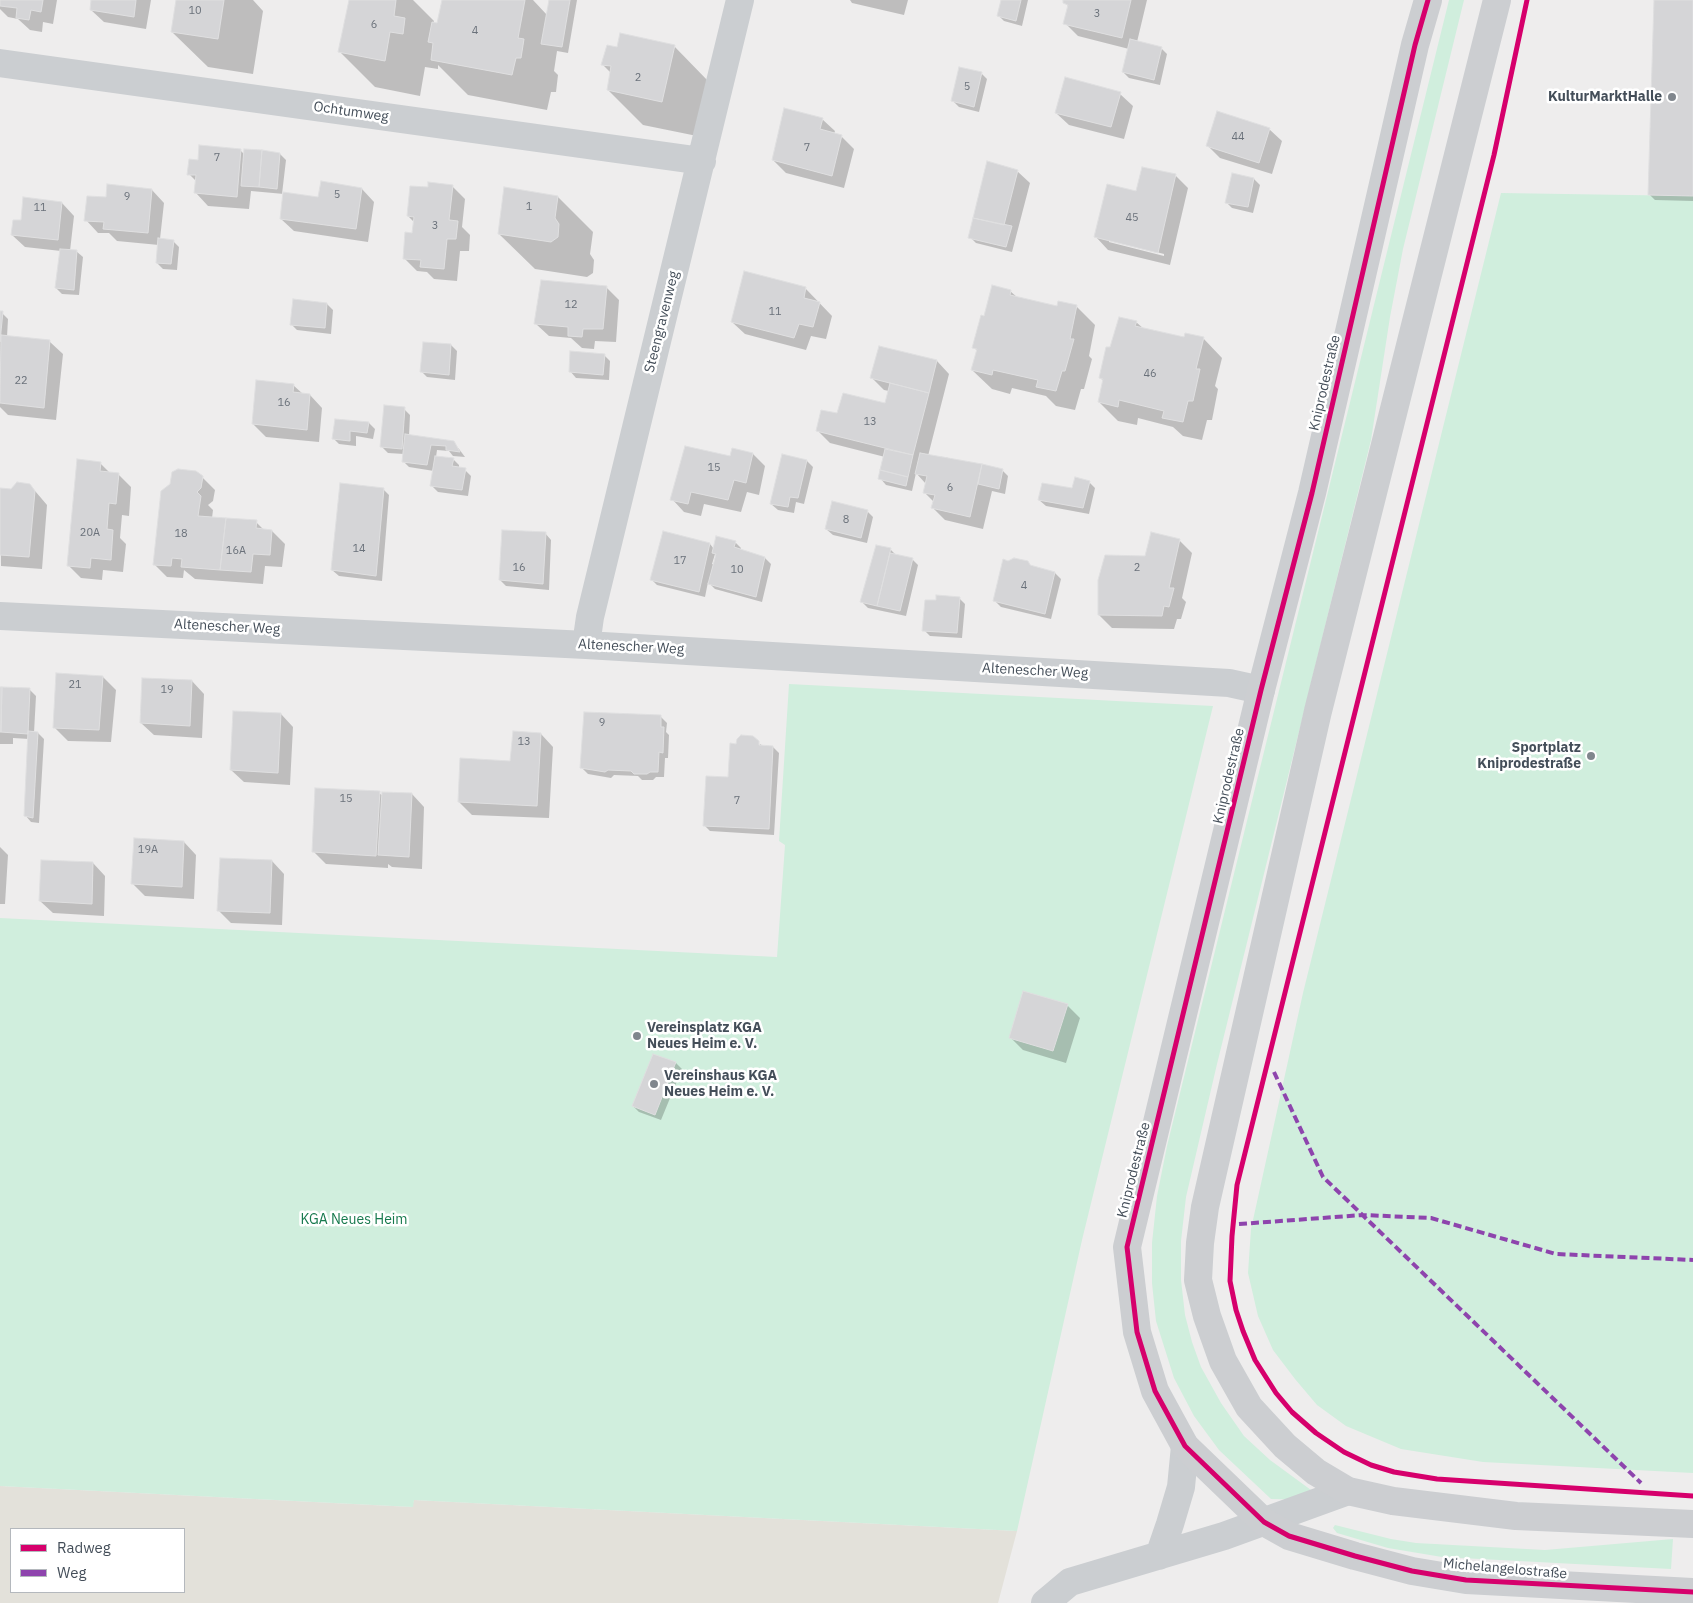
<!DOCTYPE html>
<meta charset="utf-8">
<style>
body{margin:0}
#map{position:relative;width:1693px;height:1603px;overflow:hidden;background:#eeeded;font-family:"IBM Plex Sans",sans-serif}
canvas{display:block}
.legend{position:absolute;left:10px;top:1528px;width:175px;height:65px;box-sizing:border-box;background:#fff;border:1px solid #b4b8bd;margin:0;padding:6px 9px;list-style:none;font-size:15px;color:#444e59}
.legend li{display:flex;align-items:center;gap:10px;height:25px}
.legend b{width:25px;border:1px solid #b4b8bd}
</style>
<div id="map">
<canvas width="1693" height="1603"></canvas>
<ul class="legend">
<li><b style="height:6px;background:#d6006c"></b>Radweg</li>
<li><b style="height:6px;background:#8e44ad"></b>Weg</li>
</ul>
</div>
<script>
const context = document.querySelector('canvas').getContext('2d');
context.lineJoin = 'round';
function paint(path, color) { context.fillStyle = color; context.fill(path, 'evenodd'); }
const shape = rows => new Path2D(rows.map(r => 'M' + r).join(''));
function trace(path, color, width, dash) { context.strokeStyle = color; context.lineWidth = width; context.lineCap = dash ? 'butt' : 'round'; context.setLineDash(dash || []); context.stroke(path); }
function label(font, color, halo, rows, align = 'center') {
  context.font = font + ' "IBM Plex Sans",sans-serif'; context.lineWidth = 5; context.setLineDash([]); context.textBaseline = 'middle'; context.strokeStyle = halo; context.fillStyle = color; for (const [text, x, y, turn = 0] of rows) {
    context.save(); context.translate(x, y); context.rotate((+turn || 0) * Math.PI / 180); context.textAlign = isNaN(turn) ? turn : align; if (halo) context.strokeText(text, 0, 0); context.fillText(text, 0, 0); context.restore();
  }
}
const commercial = shape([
 [0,1486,412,1507,414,1500,1017,1531,998,1603,0,1603],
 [11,1529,184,1529,184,1592,11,1592]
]);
const green = shape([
 [1449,0,1464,0,1403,249,1390,317,1371,440,1217,1064,1186,1197,1181,1241,1181,1280,1185,1315,1192,1342,1201,1367,1221,1403,1244,1436,1270,1460,1311,1490,1312,1500,1271,1499,1219,1450,1194,1416,1174,1378,1156,1321,1152,1283,1152,1243,1157,1196,1167,1146],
 [1501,193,1693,196,1693,1473,1483,1462,1401,1449,1346,1426,1317,1405,1295,1379,1273,1350,1258,1316,1248,1273,1251,1229,1303,993],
 [789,684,1213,706,1082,1240,1017,1531,414,1500,413,1507,0,1486,0,918,777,957,785,845,779,841],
 [1335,1525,1391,1539,1416,1543,1545,1550,1673,1539,1671,1569,1442,1557,1388,1548,1337,1533,1333,1528]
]);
const shadow = shape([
 [0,0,57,0,53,24,43,22,42,32,30,30,18,19,8,17,0,9],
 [92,0,151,0,146,29,104,22,91,10],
 [178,0,253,0,263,11,253,74,208,67,172,32],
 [350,0,413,0,434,21,433,24,438,25,443,0,533,0,547,15,550,0,577,0,568,53,557,51,554,71,558,75,556,92,551,92,547,110,468,95,438,65,438,69,425,67,420,96,375,87,340,52],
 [850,0,908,0,904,15,852,3],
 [1002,0,1028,0,1022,26,1004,21,998,15],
 [1065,0,1147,0,1137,42,1161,48,1167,54,1160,85,1129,78,1123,72,1129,49,1078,36,1065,23,1069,7,1065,3],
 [1655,0,1693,0,1693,201,1655,200,1649,194],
 [674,46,709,82,697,136,643,125,608,90,611,73,603,65,618,49],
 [981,73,987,79,979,112,959,107,953,101],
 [1120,94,1133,106,1124,139,1069,125,1056,113],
 [822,119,835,131,834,134,841,136,854,149,844,188,786,173,773,160],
 [1269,129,1282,141,1272,174,1220,158,1207,145],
 [240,150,245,155,280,154,286,160,282,194,319,198,362,189,374,202,368,242,294,231,281,219,284,194,251,191,249,209,208,206,196,193,197,182,189,174,199,161],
 [1017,171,1030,183,1012,252,976,243,970,237],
 [1175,175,1188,188,1170,265,1108,250,1096,237,1137,192],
 [1109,240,1164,254,1164,256,1109,242],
 [1254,179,1260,185,1253,213,1232,208,1226,202],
 [452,186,465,199,462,227,470,235,469,251,460,251,457,281,434,279,427,272,417,271,404,258,413,234,414,222,408,216,429,188],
 [152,190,164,203,160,239,173,241,179,247,177,270,163,269,157,263,159,245,117,241,109,233,98,233,86,220,107,198],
 [558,197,593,232,590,254,594,260,593,273,587,277,535,269,499,234],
 [62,203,74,216,70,251,76,251,83,257,79,295,62,294,56,288,61,251,25,247,12,235,22,221],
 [745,273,806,289,832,316,826,339,811,336,806,350,745,334,732,322],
 [606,287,619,300,616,342,595,341,594,349,582,348,571,338,549,336,536,324],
 [1010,291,1018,298,1058,307,1076,306,1095,325,1089,356,1092,359,1084,389,1081,389,1075,410,1056,406,1046,396,1012,388,1010,394,992,389,972,370,978,351,974,348,985,317],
 [327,304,333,310,331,334,297,330,291,324],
 [0,313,2,313,8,319,7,337,50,342,63,354,56,420,8,415,0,407],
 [1136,322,1144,329,1185,338,1203,338,1222,358,1215,386,1218,389,1212,420,1207,420,1202,440,1183,436,1173,427,1138,418,1137,425,1118,421,1099,402,1104,381,1100,378,1111,348],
 [424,343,451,345,457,351,455,380,427,377,421,371],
 [880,347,937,361,949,374,928,456,944,457,1002,470,1008,476,1005,494,992,491,983,529,945,520,933,508,934,502,924,492,926,484,916,473,912,491,886,485,880,478,885,457,830,443,817,430,838,415,886,404,889,391,884,390,871,377],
 [604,355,610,361,609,380,576,378,570,371],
 [293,385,303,394,310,395,322,408,319,442,266,437,253,424],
 [404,409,410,415,409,436,453,442,459,449,465,457,453,456,449,451,437,450,436,457,453,459,459,465,459,468,465,470,471,476,468,496,438,492,432,486,434,471,409,467,403,461,404,454,388,453,382,447],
 [336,420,369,423,375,429,373,439,356,436,356,446,339,444,333,438],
 [753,454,765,466,759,495,747,492,741,512,704,504,701,516,684,512,672,499,731,458],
 [807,461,813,467,804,504,796,502,794,513,778,510,771,504],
 [100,463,111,474,118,474,131,487,129,516,122,515,120,538,126,544,123,572,103,570,102,580,81,578,68,565],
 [202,477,215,490,213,501,208,505,213,510,212,518,256,522,265,531,272,531,285,544,282,567,265,566,263,584,195,579,184,570,183,578,167,577,154,564],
 [1089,482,1095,488,1089,514,1046,506,1039,500,1073,489],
 [30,485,47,505,42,569,1,566,0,489,11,490],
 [383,489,389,495,382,581,339,576,332,570],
 [867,511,873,517,867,543,833,535,826,529],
 [545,533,551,540,549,590,506,586,500,580],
 [1179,540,1192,553,1182,598,1186,602,1181,619,1177,619,1174,629,1112,628,1099,615,1146,557],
 [735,542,741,548,740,550,765,558,771,564,762,602,715,589,708,582,705,597,657,585,651,579,710,544,714,549],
 [715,554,717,556,715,565,712,564],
 [890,549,897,556,912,559,918,565,906,616,868,608,862,602],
 [1028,562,1032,567,1055,573,1061,579,1051,619,1001,607,995,601],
 [959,598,965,604,962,638,930,636,924,630],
 [103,677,116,690,111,742,68,741,55,728],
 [192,681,204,694,202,738,154,735,141,723],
 [0,688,30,690,36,696,34,733,38,733,44,739,39,823,31,822,25,815,29,739,13,738,13,744,0,744],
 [281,714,293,727,290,785,244,782,231,770],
 [661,717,667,723,666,732,669,735,668,758,665,758,664,777,656,777,653,780,642,780,638,776,614,775,611,778,588,774,582,768],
 [541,734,553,747,549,818,472,815,459,802,512,762],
 [760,744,763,746,773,747,779,753,774,835,710,831,704,825,730,779,738,745,760,751],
 [379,793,383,796,412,794,424,807,422,869,392,867,388,864,388,868,326,864,313,851],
 [184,842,196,855,194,899,145,896,133,884],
 [0,847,8,855,5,904,0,904],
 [272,861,284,874,282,925,231,923,219,911],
 [93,863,105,876,104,916,53,913,40,901],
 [1067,1005,1080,1018,1066,1063,1023,1050,1011,1038],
 [654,1055,676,1063,682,1069,661,1120,639,1112,633,1106]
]);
const building = shape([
 [0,0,43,0,41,12,31,10,29,20,16,18,17,8,0,6,0,0],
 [91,0,136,0,134,17,90,10,91,0],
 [176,0,224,0,218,39,171,32,176,0],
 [349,0,396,0,394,16,405,18,403,34,390,32,385,61,338,52,349,0],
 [442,0,525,0,518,38,524,39,521,58,516,58,512,75,431,60,433,43,428,42,432,22,437,23,442,0],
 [549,0,570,0,562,47,541,44,549,0],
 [1001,0,1021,0,1016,21,997,16,1001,0],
 [1063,0,1131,0,1122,38,1063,24,1068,5,1063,3,1063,0],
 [1654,0,1693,0,1693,196,1648,195,1654,0],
 [620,33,675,45,662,102,607,90,611,66,601,65,607,45,617,47,620,33],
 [1130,39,1162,47,1154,80,1122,72,1130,39],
 [959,67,982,72,974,107,951,101,959,67],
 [1065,77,1121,92,1111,127,1055,113,1065,77],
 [784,108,823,118,820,129,842,135,832,176,772,160,784,108],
 [1217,111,1270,128,1259,163,1206,146,1217,111],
 [199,145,241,149,237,197,194,193,196,175,187,175,189,159,198,160,199,145],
 [244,149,262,150,259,187,241,186,244,149],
 [262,150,280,153,277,189,259,187,262,150],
 [987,161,1018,170,1004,225,973,218,987,161],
 [1142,167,1176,174,1158,253,1094,237,1107,184,1136,191,1142,167],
 [1232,173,1254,178,1248,207,1225,203,1232,173],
 [321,181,362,188,356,229,280,219,283,192,318,197,321,181],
 [428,182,453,185,449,220,458,221,456,239,447,239,444,269,420,267,421,260,403,259,405,232,412,233,414,217,407,216,410,186,428,187,428,182],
 [107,184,152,189,148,233,103,229,104,222,84,221,87,196,106,197,107,184],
 [504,187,558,196,555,218,559,224,558,237,551,242,498,234,504,187],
 [23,197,62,202,58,240,11,235,13,220,21,220,23,197],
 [973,218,1012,226,1006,247,968,238,973,218],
 [158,238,174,240,171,264,156,263,158,238],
 [60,249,77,250,74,290,55,288,60,249],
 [744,271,806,287,804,298,820,302,813,327,799,324,794,338,731,322,744,271],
 [541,280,607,286,603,329,583,329,582,337,568,336,568,327,534,324,541,280],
 [992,285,1011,290,1010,295,1057,306,1058,301,1077,305,1070,339,1074,339,1065,371,1062,371,1056,391,1036,387,1038,380,993,370,992,375,971,370,977,349,972,348,981,315,984,316,992,285],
 [293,299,327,303,325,328,290,325,293,299],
 [0,311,3,311,0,342,0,311],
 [1119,317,1137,321,1135,326,1184,337,1185,333,1204,337,1196,369,1200,369,1193,401,1188,401,1183,422,1162,418,1164,411,1119,400,1118,407,1098,402,1103,379,1099,378,1106,347,1110,347,1119,317],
 [1,335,50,340,44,408,0,403,1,335],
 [423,342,451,344,449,375,420,372,423,342],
 [879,346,937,360,929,393,870,378,879,346],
 [570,351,605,354,603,375,569,372,570,351],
 [256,380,294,384,293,392,310,394,307,430,252,424,256,380],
 [890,383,929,393,913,455,816,431,821,410,837,413,843,393,885,403,890,383],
 [384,405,405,407,402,449,380,447,384,405],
 [335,419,369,422,367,433,350,431,350,441,332,439,335,419],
 [405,434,454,441,460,452,446,450,446,446,431,445,427,465,402,462,405,434],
 [685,446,730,456,732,448,753,453,746,483,734,480,728,500,691,492,688,504,670,500,685,446],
 [885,449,913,455,908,477,880,470,885,449],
 [920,453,982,464,970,517,931,508,935,495,923,493,927,476,915,474,920,453],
 [782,454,807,460,798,498,790,497,788,507,770,504,782,454],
 [435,456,454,458,452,466,466,468,462,490,430,486,435,456],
 [77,459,101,462,100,471,119,473,116,504,109,503,107,529,113,530,111,560,91,558,90,568,67,566,77,459],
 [982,464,1003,469,999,489,978,484,982,464],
 [178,469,196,471,203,476,201,488,197,492,201,496,198,516,226,518,220,570,181,567,182,559,172,558,171,566,153,565,161,491,170,484,172,472,178,469],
 [880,470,908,477,906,486,878,479,880,470],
 [1075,477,1090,481,1083,508,1038,500,1042,483,1072,488,1075,477],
 [17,482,30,484,35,491,29,557,0,555,0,488,11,489,17,482],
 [340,483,384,488,376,576,331,570,340,483],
 [832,501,868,510,861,538,825,529,832,501],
 [226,518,257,520,256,528,272,530,270,555,253,554,251,572,220,570,226,518],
 [502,530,546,532,543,584,499,580,502,530],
 [663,531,710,543,699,592,650,580,663,531],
 [1151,532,1180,539,1169,588,1174,588,1169,607,1164,606,1162,616,1098,615,1098,580,1105,555,1145,556,1151,532],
 [716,536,736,541,734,547,765,557,756,597,708,584,716,554,712,553,716,536],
 [876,545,891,548,877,606,860,602,876,545],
 [890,553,913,558,900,611,877,606,890,553],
 [1014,558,1028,561,1030,565,1055,572,1045,614,993,601,1003,559,1008,561,1014,558],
 [936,595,960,597,957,633,922,631,925,600,936,600,936,595],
 [56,673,103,676,99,730,53,728,56,673],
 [142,678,192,680,190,726,140,723,142,678],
 [0,687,2,687,1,732,0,732,0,687],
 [2,687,30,688,28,734,1,732,2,687],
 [233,711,281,713,278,773,230,770,233,711],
 [584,712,661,715,661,727,664,727,663,753,659,752,658,772,650,772,647,774,634,774,631,771,608,770,605,772,580,768,584,712],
 [28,731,38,732,33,818,24,816,28,731],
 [513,731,541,733,537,806,458,802,460,758,510,761,513,731],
 [741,735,753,736,759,741,759,745,773,746,769,829,703,826,706,776,728,777,730,743,736,744,737,739,741,735],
 [315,788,380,791,376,856,312,852,315,788],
 [382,792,412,793,409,857,378,855,382,792],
 [134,838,184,841,182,887,131,884,134,838],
 [220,858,272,860,270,913,217,911,220,858],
 [41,860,93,862,92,904,39,901,41,860],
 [1023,991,1068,1004,1053,1051,1009,1038,1023,991],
 [653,1054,676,1062,655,1115,632,1106,653,1054]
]);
const minor = shape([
 [0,63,702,161],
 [0,616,586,645,1229,683,1261,690],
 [586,645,590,617,740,0],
 [1159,1556,1170,1524,1181,1487,1185,1446],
 [1045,1603,1070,1582,1224,1536,1348,1491]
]);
const secondary = shape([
 [1428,0,1415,45,1312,493,1261,690,1127,1247,1137,1332,1155,1391,1185,1446,1264,1522,1289,1536,1355,1556,1412,1571,1466,1580,1693,1592],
 [1497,0,1318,711,1205,1207,1200,1243,1198,1280,1207,1316,1223,1361,1249,1407,1285,1446,1316,1472,1348,1491,1393,1501,1516,1516,1693,1524]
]);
const quiet = shape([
 [1274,1072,1323,1177,1641,1483],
 [1239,1224,1363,1215,1431,1218,1556,1254,1693,1260]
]);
const cycleway = shape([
 [1428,0,1415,45,1312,493,1261,690,1127,1247,1137,1332,1155,1391,1185,1446,1264,1522,1289,1536,1355,1556,1412,1571,1466,1580,1693,1592],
 [1527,0,1494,155,1237,1185,1232,1236,1230,1281,1236,1310,1243,1331,1255,1360,1276,1393,1292,1412,1316,1433,1344,1452,1371,1465,1394,1472,1437,1479,1693,1496]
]);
const markers = [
 [1672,97,5,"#80868d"],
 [1591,756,5,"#80868d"],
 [637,1036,5,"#80868d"],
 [654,1084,5,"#80868d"]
];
const numberNames = [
 ["10",195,11],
 ["3",1097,14],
 ["6",374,25],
 ["4",475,31],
 ["2",638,78],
 ["5",967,87],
 ["44",1238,137],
 ["7",807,148],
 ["7",217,158],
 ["5",337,195],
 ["9",127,197],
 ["1",529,207],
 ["11",40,208],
 ["45",1132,218],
 ["3",435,226],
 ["12",571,305],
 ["11",775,312],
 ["46",1150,374],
 ["22",21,381],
 ["16",284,403],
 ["13",870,422],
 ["15",714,468],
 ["6",950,488],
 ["8",846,520],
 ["20A",90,533],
 ["18",181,534],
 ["14",359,549],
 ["16A",236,551],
 ["17",680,561],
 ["16",519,568],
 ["2",1137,568],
 ["10",737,570],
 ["4",1024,586],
 ["21",75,685],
 ["19",167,690],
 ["9",602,723],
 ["13",524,742],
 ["15",346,799],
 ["7",737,801],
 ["19A",148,850]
];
const poiNames = [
 ["KulturMarktHalle",1662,97],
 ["Sportplatz",1581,748],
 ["Kniprodestraße",1581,764],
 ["Vereinsplatz KGA",647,1028,"left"],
 ["Neues Heim e. V.",647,1044,"left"],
 ["Vereinshaus KGA",664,1076,"left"],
 ["Neues Heim e. V.",664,1092,"left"]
];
const streetNames = [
 ["Ochtumweg",351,112,8],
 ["Steengravenweg",662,322,-76],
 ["Kniprodestraße",1325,383,-77],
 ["Altenescher Weg",227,627,3],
 ["Altenescher Weg",631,647,3],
 ["Altenescher Weg",1035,671,3],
 ["Kniprodestraße",1229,776,-77],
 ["Kniprodestraße",1134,1170,-76],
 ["Michelangelostraße",1505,1569,5]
];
const parkNames = [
 ["KGA Neues Heim",354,1220]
];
paint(commercial, '#e3e1da');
paint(green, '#d0eedd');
paint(shadow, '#0003');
paint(building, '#d5d5d7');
trace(building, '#dfdfe0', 1);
trace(minor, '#cbced1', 28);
trace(secondary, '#ccced1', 28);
trace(quiet, '#8e44ad', 4, [8, 4]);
trace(cycleway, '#d6006c', 5);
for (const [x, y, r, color] of markers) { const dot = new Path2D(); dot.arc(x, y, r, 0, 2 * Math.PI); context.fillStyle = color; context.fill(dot); trace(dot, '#fff', 2); }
label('11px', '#6a717a', null, numberNames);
label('bold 14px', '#444e59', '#fff', poiNames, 'right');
label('14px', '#444e59', '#fff', streetNames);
label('14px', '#16794d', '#fff', parkNames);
</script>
